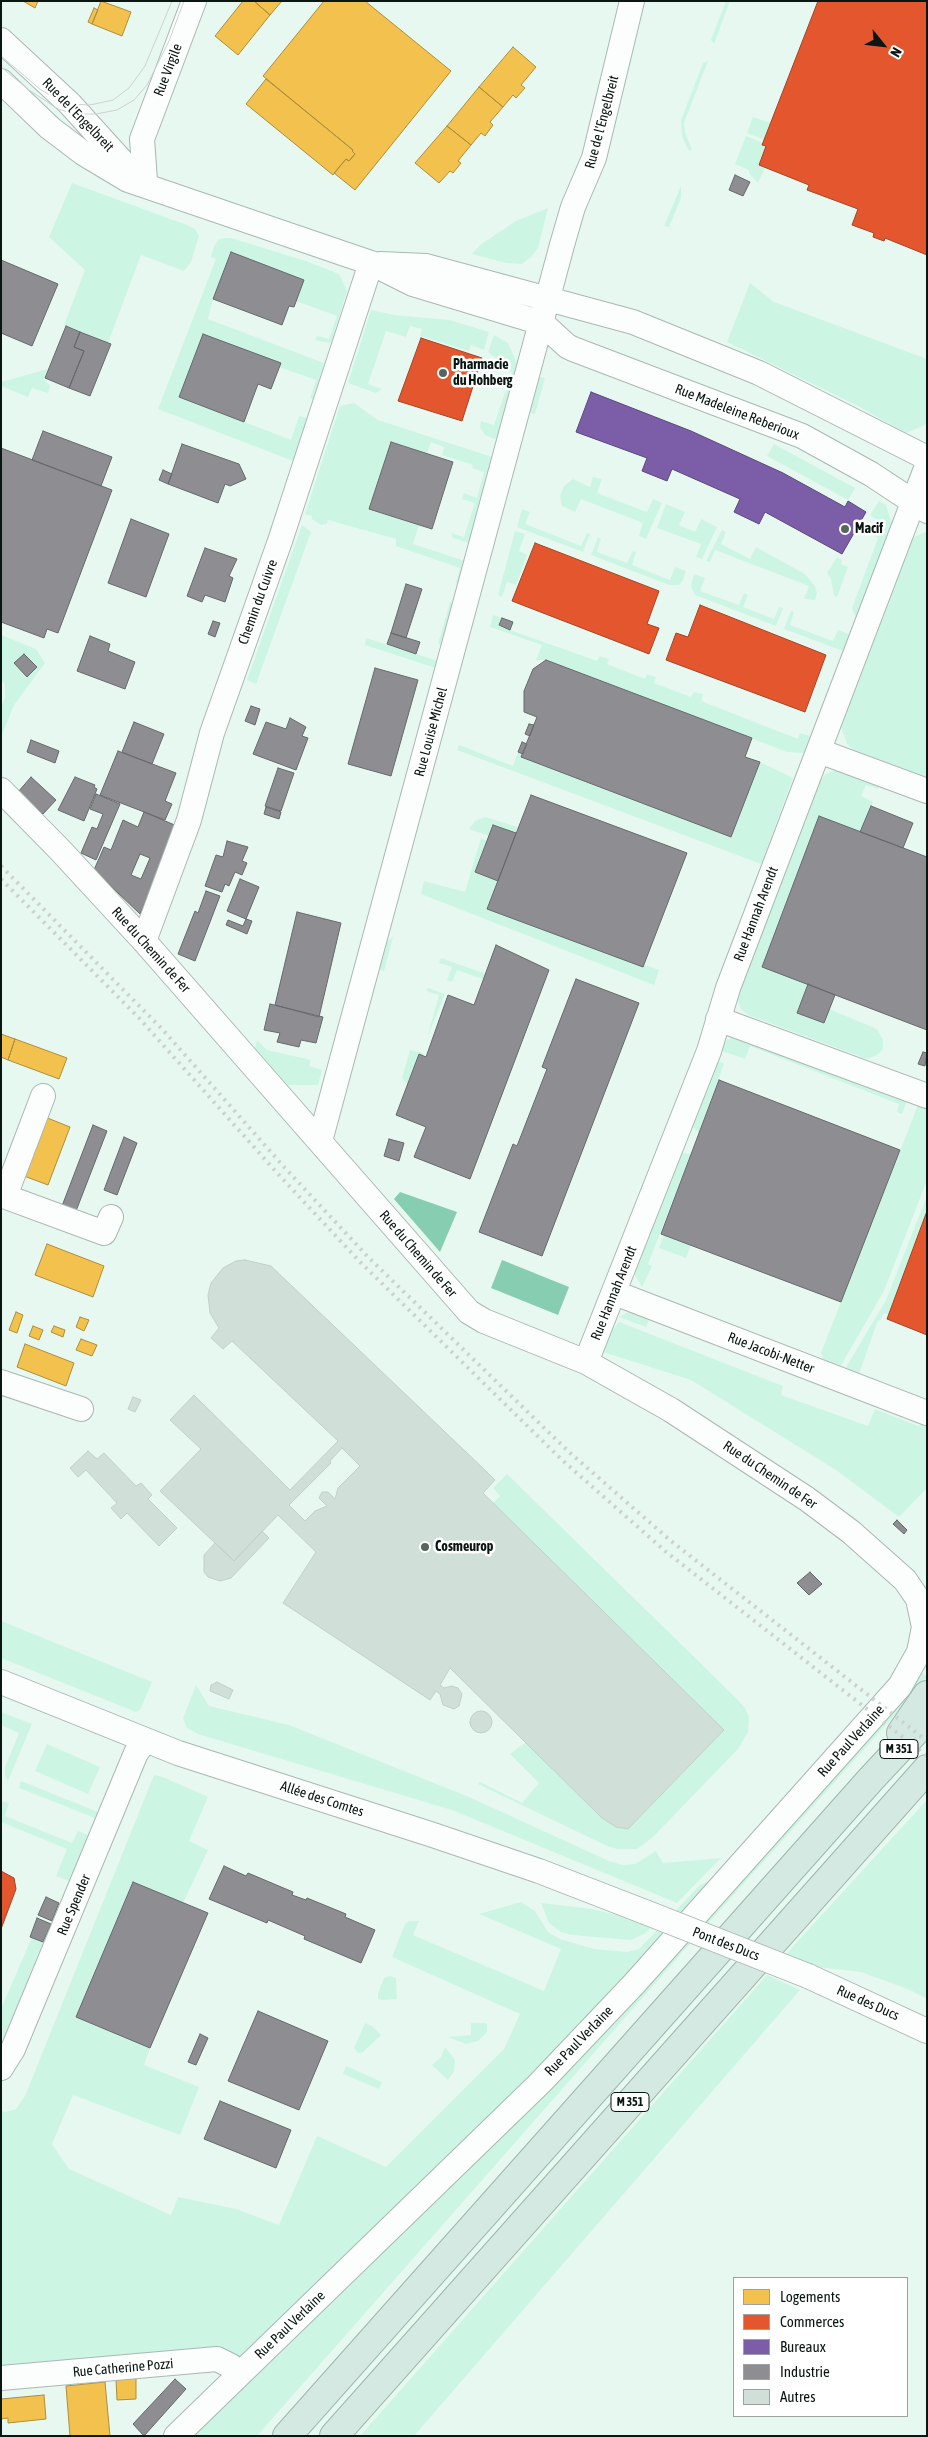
<!DOCTYPE html>
<meta charset="utf-8">
<style>
body{margin:0}
#map{position:relative;width:928px;height:2437px;overflow:hidden;background:#e7f8f0;font-family:"Asap Condensed",sans-serif}
canvas{display:block}
.frame{position:absolute;inset:0;border:2px solid #091611;pointer-events:none}
.legend{position:absolute;left:733px;top:2277px;width:175px;height:140px;box-sizing:border-box;background:#fff;border:1px solid #9da2a0;margin:0;padding:6px 9px;list-style:none;font-size:15px;color:#091611}
.legend li{display:flex;align-items:center;gap:10px;height:25px}
.legend b{width:25px;border:1px solid #9da2a0}
.north{position:absolute;left:858px;top:20px;width:50px;height:50px;-webkit-text-stroke:4px #fff;paint-order:stroke;rotate:119deg;font-size:14px;font-weight:700;line-height:20px;text-align:center;color:#091611}
.north::after{content:'';display:block;margin:auto;width:18px;height:22px;background:#091611;clip-path:polygon(50% 0,100% 100%,50% 72%,0 100%)}
</style>
<div id="map">
<canvas width="928" height="2437"></canvas>
<div class="frame"></div>
<ul class="legend">
<li><b style="height:14px;background:#f2c14e"></b>Logements</li>
<li><b style="height:14px;background:#e4572e"></b>Commerces</li>
<li><b style="height:14px;background:#7b5ea7"></b>Bureaux</li>
<li><b style="height:14px;background:#8d8d92"></b>Industrie</li>
<li><b style="height:14px;background:#d0dfd8"></b>Autres</li>
</ul>
<div class="north">N</div>
</div>
<script>
const context = document.querySelector('canvas').getContext('2d');
context.lineJoin = 'round';
function paint(path, color) { context.fillStyle = color; context.fill(path, 'evenodd'); }
const shape = rows => new Path2D(rows.map(r => 'M' + r).join(''));
function trace(path, color, width, dash) { context.strokeStyle = color; context.lineWidth = width; context.lineCap = dash ? 'butt' : 'round'; context.setLineDash(dash || []); context.stroke(path); }
function label(font, color, halo, rows, align = 'center') {
  context.font = font + ' "Asap Condensed",sans-serif'; context.lineWidth = 5; context.setLineDash([]); context.textBaseline = 'middle'; context.strokeStyle = halo; context.fillStyle = color; for (const [text, x, y, turn = 0] of rows) {
    context.save(); context.translate(x, y); context.rotate((+turn || 0) * Math.PI / 180); context.textAlign = isNaN(turn) ? turn : align; if (halo) context.strokeText(text, 0, 0); context.fillText(text, 0, 0); context.restore();
  }
}
const green = shape([
 [726,1,730,1,714,44,711,40],
 [708,61,684,123,685,133,692,149,689,151,682,137,681,120,703,63],
 [753,117,771,123,765,140,747,133],
 [746,136,763,143,763,145,766,146,759,165,765,168,758,183,749,173,749,170,735,164],
 [72,183,187,225,195,229,199,236,191,262,184,271,141,255,108,343,64,325,85,270,49,237],
 [681,186,681,198,669,227,664,226],
 [548,208,538,248,531,257,522,264,506,263,472,254,480,245,516,221],
 [225,238,231,238,306,261,339,274,347,291,331,343,315,340,317,336,329,339,337,316,296,301,213,299,208,319,324,363,313,399,310,398,316,380,279,367,180,397,291,440,299,416,307,418,293,461,158,409,216,259,211,257,214,246,218,240],
 [750,283,774,302,927,359,927,424,906,433,858,406,727,342],
 [371,310,394,315,450,320,489,332,484,350,471,345,469,351,420,336,422,329,410,326,406,337,386,331,368,384,382,389,376,393,348,383],
 [494,335,508,343,517,363,497,440,485,435,480,427,481,421,494,425,512,372,499,368,501,362,488,352],
 [48,369,44,379,50,386,48,393,32,388,28,397,1,386,1,382],
 [537,376,545,378,535,414,527,412],
 [354,403,378,420,492,457,469,543,453,538,451,533,464,537,475,503,462,499,464,493,477,498,484,472,472,468,473,465,442,455,444,447,431,442,427,453,391,442,369,509,419,525,413,544,465,561,459,584,456,583,460,568,396,546,396,539,328,520,327,524,321,525,312,519,312,516,305,514,340,406],
 [774,444,855,488,848,500,767,456],
 [593,477,602,479,597,493,647,512,653,499,662,503,646,539,639,536,643,523,581,499,575,512,562,506,560,496,564,486,573,479,590,487],
 [879,501,886,505,892,524,856,618,852,608,878,538,869,532,876,519,870,515],
 [666,504,685,512,679,525,695,532,701,519,717,527,702,559,696,557,701,544,657,528],
 [522,509,530,512,525,524,581,546,587,533,590,534,583,552,517,527],
 [302,525,311,532,256,684,247,680],
 [722,530,726,532,721,544,750,559,756,547,805,574,815,586,817,593,815,600,804,599,809,586,715,550,710,562,706,561],
 [515,531,525,534,519,551,527,555,516,585,507,582,502,597,498,595],
 [927,531,927,778,854,750,847,744,841,727,841,718,910,539],
 [598,537,601,539,597,552,627,563,633,551,636,552,632,565,670,580,675,567,686,571,683,580,679,585,669,585,591,555],
 [837,557,842,560,841,564,848,567,837,597,834,596,831,579,827,573],
 [694,574,705,578,700,591,739,605,744,593,748,595,743,607,774,619,779,607,783,608,776,626,695,595,691,586],
 [450,602,454,603,442,645,438,644],
 [791,611,794,612,790,625,833,641,838,630,849,634,843,651,784,629],
 [493,615,502,618,499,625,510,630,597,661,600,656,609,659,607,664,645,679,647,674,656,677,654,683,691,697,694,692,703,694,701,701,798,739,800,733,810,736,804,753,787,752,546,660,536,660,542,645,490,627],
 [1,635,36,649,45,663,14,705,1,737,1,707,5,698,5,685,1,679],
 [366,638,438,661,436,668,365,645],
 [459,745,513,766,518,752,523,754,522,758,731,837,760,762,793,778,761,864,457,750],
 [839,769,879,784,878,789,866,785,861,796,873,802,860,832,819,816,762,967,808,984,797,1013,829,1009,877,1029,883,1040,883,1049,877,1055,867,1059,748,1015,740,1008,737,997,814,788,826,774],
 [485,817,518,827,516,833,493,825,489,836,469,829,475,821],
 [481,838,487,841,475,872,498,881,487,909,643,966,645,965,659,970,654,985,421,894,424,881,465,892],
 [393,937,384,971,376,969,384,944],
 [441,958,486,974,483,979,457,970,452,982,447,980,452,967,439,963],
 [428,988,445,994,427,1038,439,995,426,991],
 [734,1037,908,1098,902,1114,897,1112,899,1104,750,1046,745,1059,722,1051,720,1049,724,1041],
 [257,1040,267,1050,311,1060,309,1066,322,1070,318,1085,288,1085,255,1048],
 [410,1050,423,1053,423,1055,419,1054,408,1084,402,1078],
 [713,1059,724,1064,699,1133,690,1124],
 [918,1105,927,1105,927,1180,884,1291,840,1367,823,1359,821,1353],
 [681,1153,691,1154,648,1264,652,1266,642,1287,635,1275,635,1267],
 [927,1196,927,1211,889,1314,884,1313,880,1321,878,1320,859,1374,845,1369,886,1300],
 [664,1235,691,1245,686,1258,659,1248],
 [630,1311,651,1315,646,1327,619,1317],
 [619,1322,783,1386,781,1395,868,1426,875,1409,918,1426,927,1422,927,1488,899,1517,836,1470,691,1380,600,1351,607,1331,612,1331],
 [507,1474,737,1699,745,1708,749,1717,748,1732,738,1749,652,1838,637,1849,617,1849,607,1846,478,1784,480,1782,522,1803,539,1783,510,1754,526,1742,602,1818,616,1827,628,1829,724,1730,493,1503,500,1496,493,1488],
 [1,1621,152,1682,140,1710,136,1712,1,1658],
 [922,1672,927,1676,927,1679,688,1946,257,2436,191,2436,906,1695],
 [196,1685,209,1706,289,1725,469,1797,609,1861,623,1865,635,1864,656,1851,663,1863,721,1858,677,1903,452,1810,198,1734,187,1728,183,1718],
 [1,1712,32,1724,8,1781,5,1776,5,1767,19,1733,1,1725],
 [47,1744,100,1767,88,1794,35,1771],
 [154,1775,163,1777,208,1797,189,1841,208,1850,183,1903,133,1882,77,2017,150,2048,144,2065,199,2087,180,2135,73,2095,52,2144,69,2169,171,2215,178,2197,236,2209,279,2225,317,2136,386,2167,504,2049,520,2014,392,1957,405,1924,409,1921,419,1921,413,1935,544,1991,561,1949,479,1914,521,1902,535,1911,548,1932,560,1939,594,1949,627,1952,639,1949,700,1885,710,1881,594,2012,342,2268,238,2363,1,2372,1,2111,6,2112,16,2109,25,2096],
 [21,1781,98,1812,95,1818,19,1788],
 [927,1800,927,1999,910,1990,861,1972,817,1967,786,1954],
 [1,1801,9,1803,5,1816,72,1843,78,1831,88,1835,69,1881,56,1876,67,1849,1,1822],
 [541,1903,592,1909,621,1916,651,1928,644,1934,631,1940,572,1935,561,1932,549,1923],
 [32,1937,43,1942,3,2040,1,2009],
 [767,1975,800,1990,414,2436,360,2436],
 [390,1976,396,1978,397,1999,382,2000,378,1999,378,1993,384,1978],
 [365,2023,372,2026,381,2035,363,2052,358,2053,354,2048],
 [471,2023,487,2023,487,2032,478,2041,466,2044,448,2037,471,2035],
 [445,2047,455,2060,454,2071,448,2080,432,2065,441,2057],
 [346,2066,382,2082,379,2089,343,2074]
]);
const water = shape([
 [400,1192,457,1212,440,1252,394,1199],
 [502,1260,569,1287,558,1315,491,1288]
]);
const homes = shape([
 [23,1,38,1,35,8,23,1],
 [101,1,131,12,122,36,92,24,101,1],
 [243,1,254,1,270,15,238,55,215,36,243,1],
 [254,1,282,1,270,15,254,1],
 [324,1,365,1,451,71,355,190,334,173,346,159,349,161,355,154,352,151,353,150,263,76,324,1],
 [94,8,98,10,92,24,88,22,94,8],
 [513,47,536,67,521,85,525,88,516,98,513,95,503,107,479,87,513,47],
 [266,79,353,150,352,151,355,154,349,161,346,159,333,175,246,104,266,79],
 [479,87,503,107,490,122,493,125,485,136,481,133,471,145,447,126,479,87],
 [447,126,471,145,458,161,461,163,453,173,450,171,439,183,415,163,447,126],
 [1,1034,15,1039,8,1060,1,1057,1,1034],
 [15,1039,67,1058,59,1079,8,1060,15,1039],
 [45,1117,70,1127,48,1185,24,1176,45,1117],
 [47,1244,104,1266,93,1297,35,1275,47,1244],
 [16,1312,23,1315,17,1333,9,1330,16,1312],
 [80,1317,89,1320,84,1331,76,1327,80,1317],
 [33,1326,43,1330,39,1340,29,1336,33,1326],
 [54,1326,65,1330,63,1337,51,1332,54,1326],
 [81,1339,97,1345,92,1356,76,1350,81,1339],
 [25,1344,74,1363,66,1386,17,1367,25,1344],
 [136,2378,136,2399,117,2400,116,2380,136,2378],
 [105,2382,110,2436,70,2436,66,2386,105,2382],
 [44,2395,46,2419,8,2423,8,2418,1,2419,1,2399,44,2395]
]);
const shops = shape([
 [818,1,927,1,927,255,885,238,884,241,873,237,874,233,852,225,858,209,807,190,809,185,759,165,766,146,762,145,818,1],
 [421,338,482,358,462,421,398,401,421,338],
 [535,543,659,591,647,624,659,628,649,654,512,601,535,543],
 [700,605,826,655,805,712,666,660,676,633,688,637,700,605],
 [927,1211,927,1335,887,1319,927,1211],
 [1,1871,14,1878,16,1889,1,1929,1,1871]
]);
const offices = shape([
 [591,392,691,431,783,473,845,507,848,501,866,512,842,554,765,512,759,524,734,512,740,499,672,469,667,481,642,471,647,458,576,432,591,392]
]);
const industry = shape([
 [735,175,750,182,743,196,729,190,735,175],
 [231,252,304,280,294,307,289,306,282,325,213,299,231,252],
 [1,260,58,284,32,346,1,333,1,260],
 [66,326,80,332,74,347,84,351,69,388,45,378,66,326],
 [80,332,111,344,90,396,69,388,84,351,74,347,80,332],
 [203,334,281,363,271,389,258,384,244,422,179,397,203,334],
 [43,431,112,457,101,486,32,460,43,431],
 [391,442,453,462,432,529,369,509,391,442],
 [182,444,239,464,246,479,230,486,225,484,218,503,168,484,182,444],
 [1,448,112,490,58,633,47,629,44,638,1,622,1,448],
 [163,470,172,474,168,484,159,480,163,470],
 [131,519,169,534,146,597,108,583,131,519],
 [205,548,237,559,229,576,233,578,225,602,205,595,202,602,187,596,205,548],
 [406,584,422,589,406,638,391,633,406,584],
 [502,618,513,622,510,630,499,625,502,618],
 [213,621,220,623,215,637,208,634,213,621],
 [391,633,420,642,416,654,387,644,391,633],
 [90,636,110,644,108,651,135,662,125,689,77,671,90,636],
 [24,654,37,667,27,677,14,663,24,654],
 [546,660,752,738,745,757,760,762,731,837,521,757,537,717,524,712,524,691,533,669,546,660],
 [375,668,418,680,391,776,348,764,375,668],
 [251,706,260,709,255,725,245,721,251,706],
 [290,718,306,727,302,736,308,738,296,770,253,754,266,722,286,729,290,718],
 [134,722,164,734,152,764,122,752,134,722],
 [529,724,534,725,530,736,525,734,529,724],
 [31,740,59,751,55,763,27,752,31,740],
 [522,742,527,744,523,754,518,752,522,742],
 [118,751,176,773,165,801,172,804,165,820,100,795,118,751],
 [278,768,294,773,281,811,265,806,278,768],
 [31,777,56,800,43,814,18,792,31,777],
 [75,777,95,785,94,787,97,789,84,821,58,810,75,777],
 [96,794,120,804,96,860,81,853,92,827,97,829,103,814,90,809,96,794],
 [531,795,687,853,643,967,487,909,531,795],
 [871,806,913,823,903,848,860,832,871,806],
 [266,807,281,812,279,819,264,814,266,807],
 [144,812,177,826,140,914,94,870,104,847,111,850,123,820,138,827,144,812],
 [140,854,150,858,141,879,131,875,140,854],
 [819,816,927,857,927,1030,762,967,819,816],
 [493,825,516,833,498,881,475,872,493,825],
 [227,841,248,847,242,861,247,863,242,875,235,872,229,886,225,884,222,892,205,886,216,855,223,857,227,841],
 [240,879,259,887,246,919,227,911,240,879],
 [206,891,220,896,195,961,178,954,195,911,198,913,206,891],
 [297,912,341,923,319,1017,275,1005,297,912],
 [246,919,252,921,247,934,226,925,228,920,243,926,246,919],
 [496,945,549,970,470,1179,414,1157,426,1127,396,1115,419,1054,426,1057,448,995,474,1005,496,945],
 [576,979,639,1003,542,1256,479,1232,513,1144,517,1146,547,1069,542,1067,576,979],
 [808,984,835,995,824,1023,797,1013,808,984],
 [270,1004,323,1017,316,1043,301,1040,299,1047,277,1042,280,1033,264,1030,270,1004],
 [923,1052,927,1053,925,1066,918,1064,923,1052],
 [719,1080,900,1150,841,1302,661,1234,719,1080],
 [93,1125,107,1131,76,1211,62,1206,93,1125],
 [124,1137,137,1143,117,1195,104,1190,124,1137],
 [389,1139,404,1143,399,1161,384,1156,389,1139],
 [897,1520,907,1530,904,1534,893,1524,897,1520],
 [810,1572,822,1584,809,1595,797,1583,810,1572],
 [224,1866,246,1876,248,1873,293,1892,292,1895,306,1900,307,1898,346,1914,345,1917,375,1930,361,1963,304,1939,305,1936,268,1920,267,1923,209,1899,224,1866],
 [133,1882,208,1913,150,2048,76,2017,133,1882],
 [46,1897,59,1903,52,1921,38,1915,46,1897],
 [37,1918,51,1924,43,1942,30,1937,37,1918],
 [258,2011,328,2041,299,2110,228,2081,258,2011],
 [200,2034,208,2038,196,2065,188,2062,200,2034],
 [220,2101,291,2130,276,2168,204,2139,220,2101],
 [175,2379,186,2389,144,2436,133,2424,175,2379]
]);
const building = shape([
 [245,1260,271,1266,487,1472,495,1480,483,1493,724,1730,628,1829,616,1827,602,1818,450,1668,440,1685,444,1688,452,1686,458,1688,462,1694,459,1706,454,1709,443,1705,440,1694,436,1691,430,1700,283,1603,316,1552,278,1515,234,1561,160,1491,201,1449,170,1420,194,1395,290,1490,338,1441,232,1341,223,1349,211,1338,219,1328,210,1313,208,1295,211,1283,223,1268,236,1261,245,1260],
 [342,1448,360,1466,338,1488,335,1499,328,1492,322,1492,319,1498,327,1506,315,1511,305,1521,289,1505,331,1463,330,1461,342,1448],
 [133,1397,141,1400,135,1412,128,1409,133,1397],
 [88,1451,97,1459,104,1453,136,1486,141,1483,152,1495,148,1499,177,1528,159,1546,127,1513,121,1519,111,1508,117,1503,86,1470,78,1477,70,1468,88,1451],
 [262,1531,269,1538,231,1578,220,1581,208,1577,204,1572,204,1555,215,1543,234,1561,262,1531],
 [217,1682,233,1690,229,1699,210,1691,211,1685,217,1682],
 '470 1722a11 11 0 1 1 22 0a11 11 0 1 1-22 0Z'
]);
const minor = shape([
 [1,40,70,104,127,167,136,174],
 [1,81,50,128,83,153,128,180,371,263,413,284,542,323,567,346,573,349,802,436,871,474,927,511],
 [145,181,142,139,194,1],
 [380,264,426,266,633,322,759,373,927,458],
 [819,751,927,791],
 [1,790,61,851,144,941,469,1312,484,1321,586,1362,671,1410,807,1499,851,1532,905,1580,918,1599,924,1627,919,1652,900,1686,634,1984,540,2083,176,2436],
 [144,941,189,820,212,733,280,541,371,263],
 [718,1019,927,1096],
 [320,1141,562,245,573,207,594,158,632,1],
 [1,1195,104,1233,111,1217],
 [5,1196,43,1096],
 [615,1293,927,1413],
 [586,1362,709,1051,728,988,927,466],
 [1,1382,81,1409],
 [1,1682,178,1753,433,1835,539,1871,645,1912],
 [808,1976,927,2031],
 [1,2068,13,2049,136,1753,145,1741],
 [1,2378,217,2359,231,2366,238,2375]
]);
const highway = shape([
 [901,1733,927,1695],
 [287,2436,871,1779,927,1719],
 [334,2436,927,1769]
]);
const tram = shape([
 [1,56,41,90,59,100,70,104,90,105,113,100,129,88,145,66,172,1],
 [1,67,29,90,58,109,75,114,96,114,117,110,134,100,147,85,169,41,184,1]
]);
const rail = shape([
 [1,866,163,1030,285,1168,368,1257,569,1452,671,1541,927,1741],
 [1,879,139,1018,278,1174,361,1263,562,1460,665,1551,927,1756]
]);
const minorBridge = shape([
 [645,1912,808,1976]
]);
const markers = [
 [443,373,5,"#57655f"],
 [845,529,5,"#57655f"],
 [425,1547,5,"#57655f"]
];
const shields = [
 [899,1749,38],
 [630,2102,38]
];
const shieldNames = [
 ["M 351",899,1749],
 ["M 351",630,2102]
];
const streetNames = [
 ["Rue Virgile",168,70,-69],
 ["Rue de l'Engelbreit",78,115,46],
 ["Rue de l'Engelbreit",602,122,-75],
 ["Rue Madeleine Reberioux",737,412,21],
 ["Chemin du Cuivre",258,602,-70],
 ["Rue Louise Michel",431,732,-75],
 ["Rue Hannah Arendt",756,914,-69],
 ["Rue du Chemin de Fer",151,950,48],
 ["Rue du Chemin de Fer",418,1254,49],
 ["Rue Hannah Arendt",614,1293,-68],
 ["Rue Jacobi-Netter",771,1353,21],
 ["Rue du Chemin de Fer",770,1475,34],
 ["Rue Paul Verlaine",851,1741,-48],
 ["Allée des Comtes",322,1799,18],
 ["Rue Spender",74,1905,-67],
 ["Pont des Ducs",726,1944,21],
 ["Rue des Ducs",868,2003,24],
 ["Rue Paul Verlaine",579,2041,-46],
 ["Rue Paul Verlaine",290,2325,-44],
 ["Rue Catherine Pozzi",123,2368,-5]
];
const poiNames = [
 ["Pharmacie",453,365],
 ["du Hohberg",453,381],
 ["Macif",855,529],
 ["Cosmeurop",435,1547]
];
paint(green, '#ccf6e3');
paint(water, '#87cdb1');
paint(homes, '#f2c14e');
trace(homes, '#ac8e3c', 1);
paint(shops, '#e4572e');
trace(shops, '#a24425', 1);
paint(offices, '#7b5ea7');
trace(offices, '#59487a', 1);
paint(industry, '#8d8d92');
trace(industry, '#65696b', 1);
paint(building, '#d0dfd8');
trace(building, '#c2d0ca', 1);
trace(minor, '#aab8b2', 26);
trace(highway, '#9cb7ac', 30);
trace(minor, '#fbfefd', 24);
trace(highway, '#d3e9e1', 28);
trace(tram, '#cdd2d0', 1);
trace(rail, '#cdd2d0', 4, [2.5, 5]);
trace(minorBridge, '#aab8b2', 26, []);
trace(minorBridge, '#fbfefd', 24);
for (const [x, y, r, color] of markers) { const dot = new Path2D(); dot.arc(x, y, r, 0, 2 * Math.PI); context.fillStyle = color; context.fill(dot); trace(dot, '#fff', 2); }
for (const [x, y, w] of shields) { const box = new Path2D(); box.roundRect(x - w / 2, y - 9.5, w, 19, 4); context.fillStyle = '#fff'; context.fill(box); trace(box, '#091611', 1); }
label('bold 12px', '#091611', null, shieldNames);
label('14px', '#091611', '#fff', streetNames);
label('bold 14px', '#091611', '#fff', poiNames, 'left');
</script>
